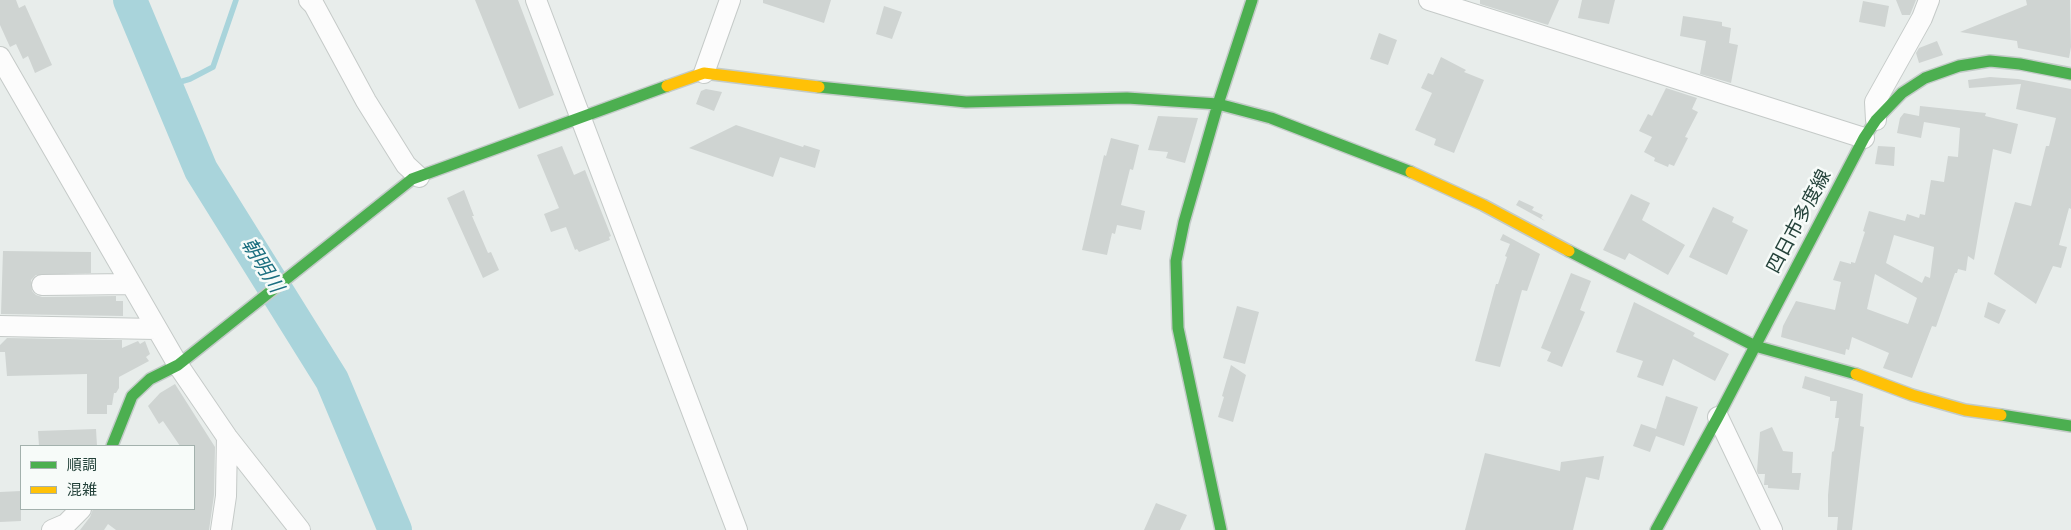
<!DOCTYPE html>
<meta charset="utf-8">
<style>
body{margin:0}
#map{position:relative;width:2071px;height:530px;overflow:hidden;background:#e8edeb;font-family:"Titillium Web","Noto Sans JP",sans-serif}
canvas{display:block}
.legend{position:absolute;left:20px;top:445px;width:175px;height:65px;box-sizing:border-box;background:#f7fbf9;border:1px solid #a3b1ad;margin:0;padding:6px 9px;list-style:none;font-size:15px;color:#24423a}
.legend li{display:flex;align-items:center;gap:10px;height:25px}
.legend b{width:25px;border:1px solid #a3b1ad}
</style>
<div id="map">
<canvas width="2071" height="530"></canvas>
<ul class="legend">
<li><b style="height:6px;background:#4caf50"></b>順調</li>
<li><b style="height:6px;background:#ffc107"></b>混雑</li>
</ul>
</div>
<script>
const context = document.querySelector('canvas').getContext('2d');
context.lineJoin = 'round';
const shape = rows => new Path2D(rows.map(r => 'M' + r).join(''));
function trace(path, color, width, dash) { context.strokeStyle = color; context.lineWidth = width; context.lineCap = dash ? 'butt' : 'round'; context.setLineDash(dash || []); context.stroke(path); }
function paint(path, color) { context.fillStyle = color; context.fill(path, 'evenodd'); }
function label(font, color, halo, rows, align = 'center') {
  context.font = font + ' "Titillium Web","Noto Sans JP",sans-serif'; context.lineWidth = 5; context.setLineDash([]); context.textBaseline = 'middle'; context.strokeStyle = halo; context.fillStyle = color; for (const [text, x, y, turn = 0] of rows) {
    context.save(); context.translate(x, y); context.rotate((+turn || 0) * Math.PI / 180); context.textAlign = isNaN(turn) ? turn : align; if (halo) context.strokeText(text, 0, 0); context.fillText(text, 0, 0); context.restore();
  }
}
const stream = shape([
 [166,86,190,79,213,67,236,0]
]);
const river = shape([
 [130,0,201,170,332,380,395,530]
]);
const building = shape([
 [0,0,16,0,19,8,25,5,52,65,35,73,28,56,23,59,16,44,10,47,0,25],
 [475,0,518,0,554,95,519,109],
 [763,0,831,0,824,23,763,3],
 [1480,0,1559,0,1548,25,1480,4],
 [1582,0,1615,0,1609,24,1578,18],
 [1896,0,1916,0,1910,15,1902,15],
 [2026,0,2070,0,2071,47,2069,58,2018,48,2017,41,1960,32,2027,5],
 [1863,1,1889,6,1885,27,1859,22],
 [884,6,902,12,892,39,876,34],
 [1683,16,1722,22,1722,26,1731,28,1729,43,1738,45,1731,83,1700,74,1706,41,1680,36],
 [1379,33,1397,40,1388,65,1370,59],
 [1937,41,1943,55,1919,63,1916,53,1919,48],
 [1441,57,1466,70,1464,72,1484,80,1454,153,1434,145,1436,139,1415,130,1432,93,1421,88,1428,73,1433,75],
 [1990,77,2018,79,2071,89,2071,209,2069,208,2059,245,2067,247,2061,268,2053,266,2036,304,1994,274,2015,202,2031,206,2046,146,2049,146,2056,118,2016,109,2021,84,1969,88,1968,80],
 [1666,88,1697,98,1692,109,1698,112,1685,137,1688,138,1674,166,1669,164,1668,167,1654,161,1655,158,1644,152,1652,137,1639,131,1648,114,1652,116],
 [706,89,722,92,714,111,696,104,701,91],
 [1920,106,1986,113,1985,116,2018,124,2011,154,1993,149,1974,260,1968,256,1966,271,1958,269,1957,273,1955,273,1936,327,1932,326,1912,378,1883,368,1889,353,1852,337,1849,350,1846,349,1845,355,1781,337,1783,326,1796,301,1835,310,1841,282,1833,280,1840,261,1851,264,1851,262,1855,263,1865,232,1863,231,1869,211,1905,221,1907,214,1919,218,1920,214,1925,215,1931,180,1944,182,1948,156,1958,157,1960,128,1924,122,1921,138,1897,133,1900,118,1904,113,1919,116],
 [1894,235,1934,247,1930,278,1925,276,1922,283,1886,263],
 [1875,274,1917,298,1908,324,1867,309],
 [1158,116,1198,118,1185,163,1166,158,1168,152,1148,150],
 [736,125,803,147,804,145,820,150,815,168,780,157,773,177,689,148],
 [1111,138,1139,145,1133,170,1130,169,1121,205,1145,211,1141,230,1117,225,1115,234,1112,233,1107,255,1082,250,1104,155,1106,156],
 [562,146,574,175,585,170,611,236,609,237,610,240,579,252,577,249,575,250,566,227,551,232,544,214,559,208,537,155],
 [1878,146,1895,147,1894,166,1875,164],
 [464,190,474,216,472,216,488,253,491,252,499,270,483,278,447,198],
 [1631,194,1650,203,1642,220,1685,245,1668,275,1629,253,1625,260,1603,250],
 [1519,200,1534,207,1532,210,1543,215,1541,218,1545,221,1516,205],
 [1713,207,1734,217,1732,222,1748,230,1727,275,1689,257],
 [1503,234,1540,254,1527,291,1522,290,1500,367,1475,361,1496,284,1498,284,1507,257,1505,256,1510,244,1500,240],
 [3,251,91,252,91,273,36,275,31,280,32,291,36,295,42,297,116,296,116,301,123,301,123,316,1,314],
 [1571,273,1591,281,1580,310,1585,312,1562,367,1547,361,1551,352,1541,348],
 [1634,302,1695,333,1693,336,1729,354,1715,381,1673,359,1663,386,1637,377,1643,361,1616,352],
 [1988,302,2006,310,1999,324,1984,317],
 [1237,306,1259,312,1245,364,1223,358],
 [7,338,122,340,122,348,138,341,140,344,145,341,150,354,146,357,149,361,119,377,119,388,116,393,114,393,112,405,107,405,107,414,87,414,87,374,7,376,5,352,0,352,0,345],
 [1231,365,1246,375,1233,422,1218,417,1224,397,1222,396],
 [1805,376,1863,394,1860,426,1864,427,1852,530,1837,530,1838,517,1828,517,1828,495,1832,452,1834,451,1839,418,1835,418,1837,401,1830,401,1830,397,1802,388],
 [175,384,215,447,214,495,209,530,116,530,108,524,104,530,80,530,90,517,93,509,194,509,194,446,180,446,163,421,159,424,148,406,160,393],
 [1666,396,1698,407,1684,446,1656,436,1650,452,1633,446,1641,424,1656,429],
 [1772,427,1783,451,1793,452,1792,473,1801,473,1799,490,1768,488,1768,485,1764,485,1765,474,1758,474,1757,471,1760,432],
 [96,429,97,446,39,446,38,431],
 [1485,453,1560,471,1561,462,1604,456,1599,480,1586,477,1573,530,1465,530],
 [21,491,21,521,0,522,0,492],
 [1156,503,1187,515,1180,530,1144,530]
]);
const street = shape([
 [309,0,314,5,366,101,406,165,419,177],
 [536,0,737,530],
 [1429,0,1864,138],
 [0,57,178,365,227,437,300,530],
 [704,73,730,0],
 [1876,120,1875,102,1922,18,1929,0],
 [42,285,130,284],
 [0,326,156,329],
 [1718,417,1772,530],
 [52,530,66,524,81,509],
 [221,530,226,496,227,437]
]);
const fast = shape([
 [819,87,966,102,1127,98,1218,104,1271,118,1411,172],
 [1569,251,1755,346,1856,374],
 [2001,415,2071,426],
 [112,446,132,396,150,379,178,365,412,179,667,86],
 [1221,530,1178,328,1176,261,1184,222,1218,104,1252,0],
 [1656,530,1718,417,1864,138,1876,120,1902,93,1925,78,1959,66,1990,61,2020,64,2071,74]
]);
const slow = shape([
 [667,86,704,73,819,87],
 [1411,172,1483,205,1569,251],
 [1856,374,1912,395,1965,410,2001,415]
]);
const streetNames = [
 ["四日市多度線",1800,222,-62]
];
const waterNames = [
 ["朝明川",261,266,58]
];
trace(stream, '#a9d4db', 5.5);
trace(river, '#a9d4db', 34);
paint(building, '#cfd4d2');
trace(street, '#c5cac8', 22);
trace(fast, '#c3cbc8', 14);
trace(slow, '#c3cbc8', 14);
trace(street, '#fcfcfc', 20);
trace(fast, '#4caf50', 11);
trace(slow, '#ffc107', 11);
label('19px', '#24423a', '#f7fbf9', streetNames);
label('italic 20px', '#1c6f80', '#f7fbf9', waterNames);
</script>
